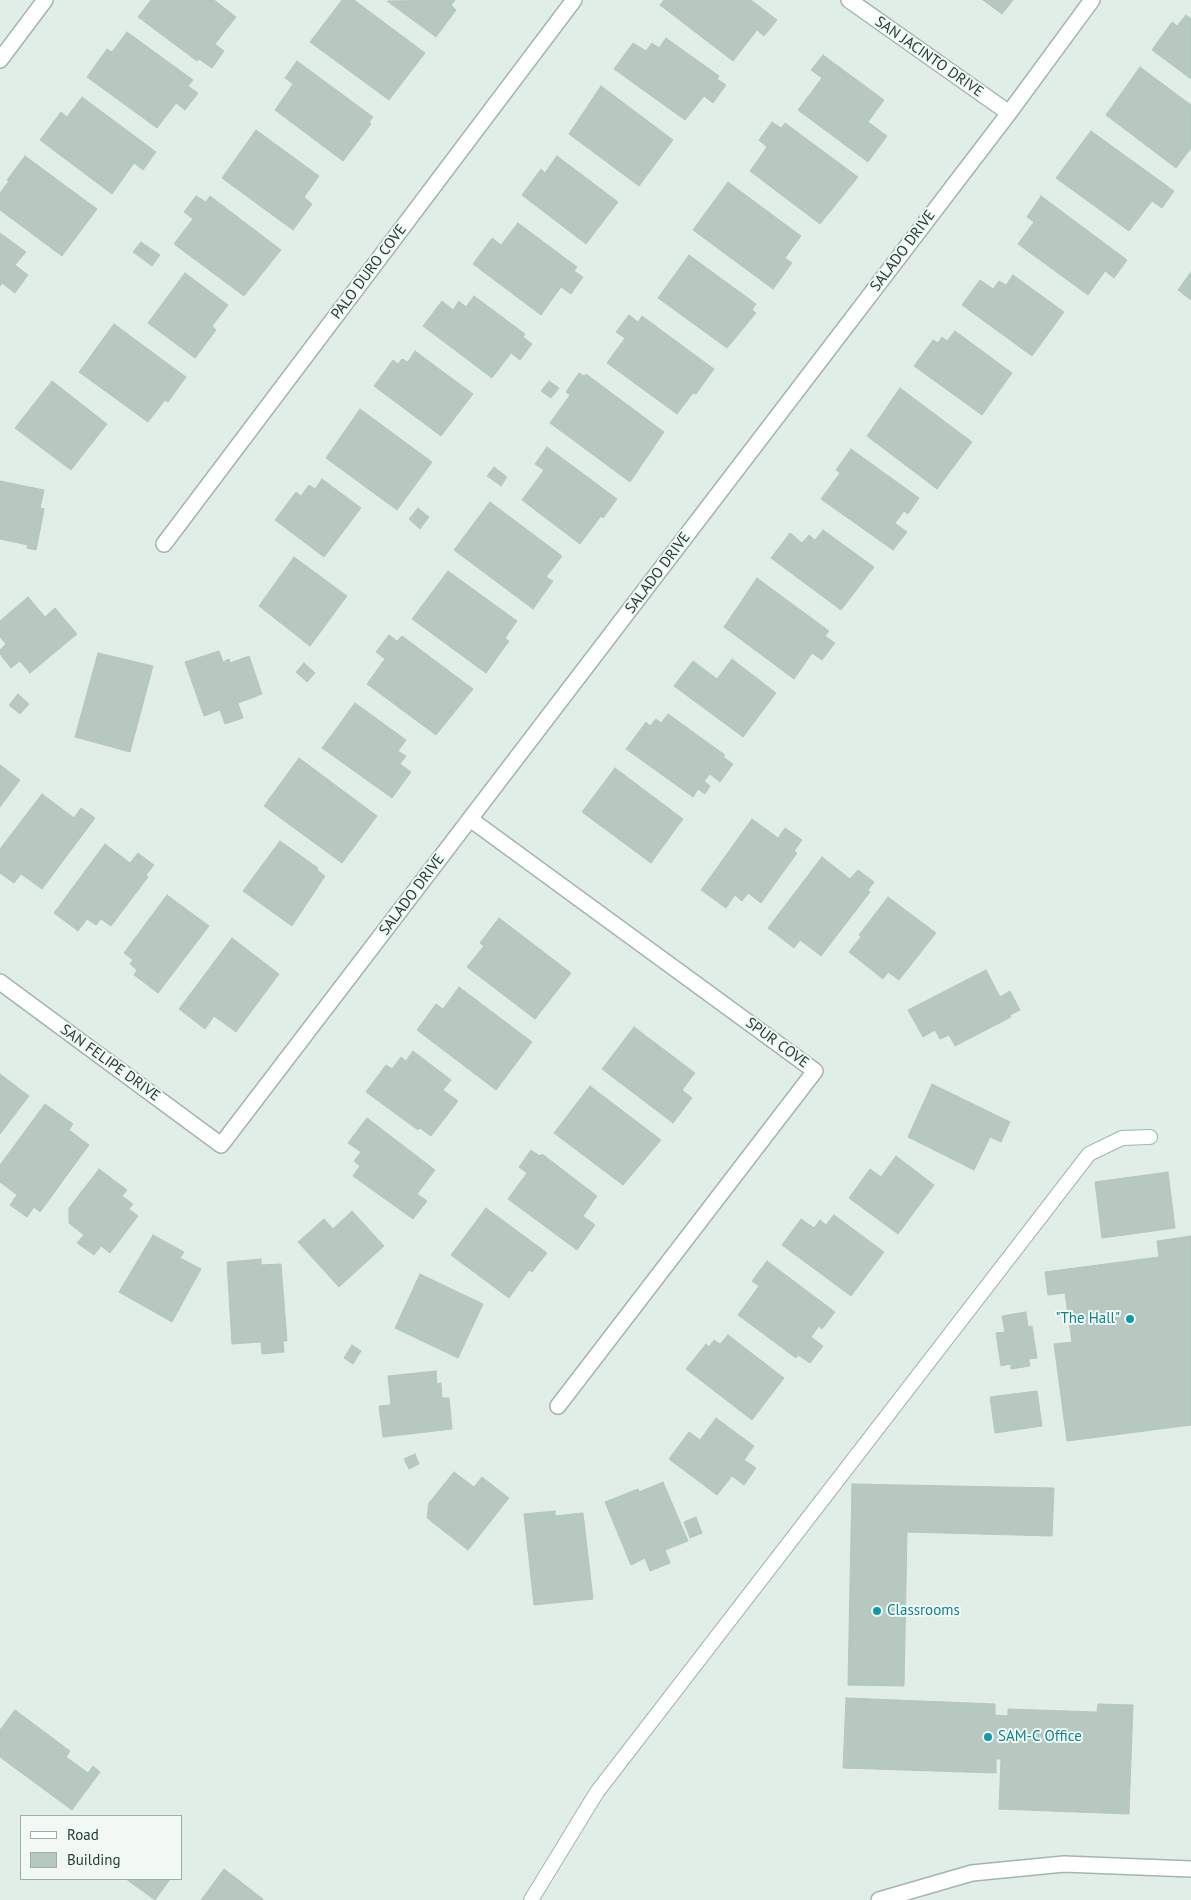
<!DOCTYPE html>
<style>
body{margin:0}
#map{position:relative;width:1191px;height:1900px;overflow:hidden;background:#e1ede7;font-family:"PT Sans",sans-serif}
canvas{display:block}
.legend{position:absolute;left:20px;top:1815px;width:162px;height:65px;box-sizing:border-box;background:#f2f9f5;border:1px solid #9eafa8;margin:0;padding:6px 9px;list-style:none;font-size:15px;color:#203f35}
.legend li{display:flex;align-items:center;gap:10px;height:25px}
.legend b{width:25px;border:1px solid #9eafa8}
</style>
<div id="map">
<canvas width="1191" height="1900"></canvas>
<ul class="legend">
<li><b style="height:6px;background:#fff"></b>Road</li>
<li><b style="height:14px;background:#b6c8c0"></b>Building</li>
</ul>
</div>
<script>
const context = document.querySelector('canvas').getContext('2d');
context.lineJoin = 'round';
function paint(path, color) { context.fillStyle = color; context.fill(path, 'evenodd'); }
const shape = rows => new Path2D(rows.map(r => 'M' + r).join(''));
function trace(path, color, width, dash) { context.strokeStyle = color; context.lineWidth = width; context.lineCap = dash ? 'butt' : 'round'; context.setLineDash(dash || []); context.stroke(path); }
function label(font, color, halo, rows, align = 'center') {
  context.font = font + ' "PT Sans",sans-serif'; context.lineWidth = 4; context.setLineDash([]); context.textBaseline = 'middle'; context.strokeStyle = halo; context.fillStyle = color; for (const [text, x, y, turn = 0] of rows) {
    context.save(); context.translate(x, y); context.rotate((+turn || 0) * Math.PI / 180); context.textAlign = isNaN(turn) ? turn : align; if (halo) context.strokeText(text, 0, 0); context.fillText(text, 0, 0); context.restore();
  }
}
const building = shape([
 [151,0,214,0,236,17,215,44,224,51,212,68,199,59,197,61,138,17,151,0],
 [342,0,354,0,425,53,389,100,310,42,342,0],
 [455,0,451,5,456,10,436,37,387,1,455,0],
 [664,0,751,0,777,20,764,36,757,30,733,61,660,5,664,0],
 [983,0,1013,0,1002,14,983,0],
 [1186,15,1191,19,1191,79,1152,50,1172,22,1177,26,1186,15],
 [127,32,193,80,188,86,198,93,185,110,176,103,157,128,87,77,107,49,112,52,127,32],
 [666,38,719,76,717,79,726,85,713,103,704,96,685,120,614,69,633,43,646,51,652,43,659,48,666,38],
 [823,55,884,100,868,122,887,136,868,162,798,110,822,78,811,70,823,55],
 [297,61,373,117,369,122,371,124,343,161,275,110,293,84,285,78,297,61],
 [1140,67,1191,105,1191,148,1176,168,1106,115,1140,67],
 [601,86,673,140,639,186,569,134,601,86],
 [82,97,156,152,143,170,134,163,112,194,40,140,61,112,67,117,82,97],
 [772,122,781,128,785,123,858,177,820,224,750,171,767,147,759,140,772,122],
 [256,130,319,176,304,197,312,204,293,230,222,178,256,130],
 [1091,131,1174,191,1162,208,1152,201,1129,231,1056,178,1091,131],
 [25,156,97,209,62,256,0,210,0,193,9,181,7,180,25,156],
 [557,156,618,202,586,244,522,195,541,169,545,173,557,156],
 [728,182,801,236,785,258,792,263,773,289,693,230,728,182],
 [196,196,206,202,210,196,281,250,244,296,174,244,193,219,184,212,196,196],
 [1041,196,1127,260,1114,278,1105,271,1088,295,1018,244,1034,222,1027,217,1041,196],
 [518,223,577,267,574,271,583,277,571,294,561,287,541,315,473,264,492,238,501,245,518,223],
 [0,233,26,252,15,265,28,275,15,293,2,283,0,286,0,233],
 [141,242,160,255,152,266,133,252,141,242],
 [689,255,756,304,752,310,756,313,727,348,658,298,689,255],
 [1191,272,1191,300,1178,290,1191,272],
 [185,273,228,305,212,326,216,330,195,358,148,323,185,273],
 [1013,275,1064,312,1032,356,962,305,980,280,993,289,999,281,1006,285,1013,275],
 [474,296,525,334,523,337,532,344,520,360,511,353,492,378,423,326,442,301,453,310,459,301,466,307,474,296],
 [629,315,638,322,642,316,714,369,696,394,693,393,677,414,607,363,625,338,616,332,629,315],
 [114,324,186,377,168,402,165,400,148,422,79,372,114,324],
 [955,331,1012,373,982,415,914,366,933,340,938,343,942,337,947,341,955,331],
 [415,351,473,394,441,436,374,386,393,360,398,364,402,359,408,362,415,351],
 [579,373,584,376,586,374,664,432,630,482,550,423,570,395,566,392,579,373],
 [52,381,107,424,71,470,15,428,52,381],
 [549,381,559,388,551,398,541,391,549,381],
 [900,388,972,442,937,489,867,436,900,388],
 [360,409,432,462,397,510,326,458,360,409],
 [547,447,617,499,603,518,601,516,580,544,522,500,544,470,535,464,547,447],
 [851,449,919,498,908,514,904,511,895,523,907,532,893,550,821,499,840,473,836,470,851,449],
 [494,467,507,477,501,486,487,476,494,467],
 [322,479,361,508,324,557,275,520,296,492,301,496,309,485,315,489,322,479],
 [0,481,44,490,40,508,44,509,43,515,36,550,27,548,28,545,0,539,0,481],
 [490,502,562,556,546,577,553,581,533,609,454,550,490,502],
 [418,508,429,517,420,529,409,519,418,508],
 [823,530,874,567,841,610,771,558,790,533,802,543,809,535,815,540,823,530],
 [294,557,347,596,310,646,259,606,294,557],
 [448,571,517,621,505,638,509,641,486,673,412,619,448,571],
 [757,578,829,631,825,636,835,643,822,660,812,653,794,679,724,627,757,578],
 [28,597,45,617,55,608,77,634,30,673,20,661,11,668,0,654,0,650,6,644,0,637,0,621,28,597],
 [389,635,397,641,402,636,473,689,436,735,367,684,385,659,376,652,389,635],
 [219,651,223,662,229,659,230,663,249,656,262,694,238,703,243,718,225,724,220,710,204,716,185,662,219,651],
 [98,653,153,666,130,752,75,737,98,653],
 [732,659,776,693,743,737,674,686,693,661,717,679,732,659],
 [304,663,315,673,307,682,296,672,304,663],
 [18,694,29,704,20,714,9,705,18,694],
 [355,703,406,740,398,751,406,756,400,764,411,772,392,798,322,748,355,703],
 [668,714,725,755,723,757,733,764,720,782,710,774,704,781,710,786,705,794,698,789,693,797,626,749,646,722,650,726,656,719,661,723,668,714],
 [299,758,377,816,342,863,264,806,299,758],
 [0,765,20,780,0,807,0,765],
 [615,768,683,819,651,863,582,812,615,768],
 [42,794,74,818,81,808,95,818,42,889,21,874,14,883,0,873,0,849,42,794],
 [752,819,778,838,785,828,802,840,794,851,797,853,761,903,748,893,742,901,735,895,726,908,701,890,752,819],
 [280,841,318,868,317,870,325,876,292,926,243,891,280,841],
 [105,844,130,863,138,853,154,865,146,875,148,877,111,926,101,919,96,925,87,919,78,931,54,913,105,844],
 [822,857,850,879,858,870,874,882,868,890,870,892,821,956,800,940,794,948,768,928,822,857],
 [167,895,209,926,158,993,134,975,137,970,130,964,133,960,124,953,167,895],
 [888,897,936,933,899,980,888,972,883,979,849,952,861,937,859,935,888,897],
 [499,918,571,973,535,1019,467,967,484,946,480,943,499,918],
 [232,938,279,974,236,1032,214,1016,205,1029,179,1009,232,938],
 [986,970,1000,997,1010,991,1020,1010,1010,1015,1011,1017,955,1046,949,1035,940,1039,935,1030,923,1037,908,1010,986,970],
 [459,987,532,1042,496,1090,417,1030,436,1004,443,1009,459,987],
 [634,1027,695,1073,682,1090,692,1098,673,1123,602,1069,634,1027],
 [413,1051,451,1080,443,1090,458,1101,431,1136,420,1128,418,1130,366,1092,386,1065,392,1069,401,1057,406,1061,413,1051],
 [0,1074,29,1096,0,1134,0,1074],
 [932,1084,1010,1122,1001,1142,990,1137,974,1170,908,1137,932,1084],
 [590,1086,661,1140,623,1185,554,1133,590,1086],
 [45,1104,73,1124,69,1130,89,1145,40,1212,34,1207,27,1217,10,1205,17,1195,0,1182,0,1165,45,1104],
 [367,1118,435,1170,417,1194,427,1201,413,1219,353,1176,360,1166,354,1161,361,1152,348,1143,367,1118],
 [531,1150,540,1156,542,1154,597,1196,583,1216,595,1225,577,1250,508,1199,527,1173,519,1167,531,1150],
 [896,1156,934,1185,898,1234,849,1198,870,1169,881,1177,896,1156],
 [99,1169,127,1190,122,1196,133,1204,129,1209,138,1216,110,1253,101,1246,94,1255,77,1243,84,1235,69,1223,69,1208,99,1169],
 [1168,1172,1175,1228,1102,1238,1095,1182,1168,1172],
 [486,1208,547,1253,532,1272,529,1270,509,1298,451,1255,486,1208],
 [352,1211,384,1246,339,1287,298,1242,324,1219,333,1229,352,1211],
 [834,1215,884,1252,851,1296,782,1245,801,1219,814,1228,820,1220,826,1225,834,1215],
 [153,1235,184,1252,180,1258,201,1269,172,1322,119,1292,153,1235],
 [1191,1236,1191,1425,1067,1441,1054,1344,1072,1342,1065,1293,1048,1295,1045,1272,1159,1257,1157,1241,1191,1236],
 [261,1259,261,1265,281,1264,287,1341,283,1341,284,1352,262,1354,261,1342,232,1344,227,1262,261,1259],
 [767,1261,835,1312,822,1329,819,1326,811,1337,823,1346,810,1363,798,1355,796,1358,738,1315,759,1286,752,1281,767,1261],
 [420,1274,483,1304,458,1358,395,1328,420,1274],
 [1026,1312,1028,1327,1032,1326,1037,1358,1029,1359,1030,1366,1011,1369,1011,1364,1001,1366,996,1333,1005,1332,1002,1316,1026,1312],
 [728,1335,784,1378,752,1420,686,1369,706,1344,709,1347,714,1340,720,1344,728,1335],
 [352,1345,361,1351,353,1364,344,1358,352,1345],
 [436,1371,437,1384,441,1383,442,1398,449,1398,452,1429,383,1437,379,1406,391,1405,388,1376,436,1371],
 [1037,1391,1042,1426,995,1433,990,1397,1037,1391],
 [716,1418,754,1446,744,1460,756,1468,744,1485,732,1476,717,1495,669,1459,689,1432,700,1440,716,1418],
 [415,1454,419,1464,409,1469,404,1459,415,1454],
 [454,1472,474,1487,482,1477,509,1498,468,1550,427,1518,429,1503,454,1472],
 [663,1482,688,1541,665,1550,670,1563,650,1571,645,1558,631,1565,605,1502,638,1489,639,1492,663,1482],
 [852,1484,1054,1488,1052,1536,907,1532,904,1686,848,1685,852,1484],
 [555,1511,555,1516,583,1513,593,1599,534,1605,524,1514,555,1511],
 [696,1517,702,1533,690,1538,684,1522,696,1517],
 [846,1698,995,1704,995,1715,1008,1716,1008,1709,1097,1712,1098,1704,1133,1705,1129,1814,999,1809,1001,1759,996,1759,996,1773,843,1768,846,1698],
 [15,1710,70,1751,66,1757,88,1773,93,1766,100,1772,72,1810,0,1757,0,1730,15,1710],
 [224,1869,263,1899,263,1900,201,1900,224,1869],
 [126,1879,170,1879,155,1900,126,1879]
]);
const service = shape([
 [531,1900,597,1792,1089,1154,1122,1138,1150,1137]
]);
const minor = shape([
 [849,0,1009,113],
 [0,60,45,0],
 [164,544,574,0],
 [470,819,815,1071,558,1406],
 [0,982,221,1145,1009,113,1092,0],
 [879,1900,972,1873,1064,1864,1191,1869]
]);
const markers = [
 [1130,1319,5,"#0f9aa8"],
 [877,1611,5,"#0f9aa8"],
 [988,1737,5,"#0f9aa8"]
];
const streetNames = [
 ["SAN JACINTO DRIVE",929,57,35],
 ["SALADO DRIVE",903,251,-53],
 ["PALO DURO COVE",369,272,-53],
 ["SALADO DRIVE",658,573,-53],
 ["SALADO DRIVE",412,895,-53],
 ["SPUR COVE",777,1043,36],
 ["SAN FELIPE DRIVE",110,1063,36]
];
const cultureNames = [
 ["\"The Hall\"",1120,1319,"right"],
 ["Classrooms",887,1611],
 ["SAM-C Office",998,1737]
];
paint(building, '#b6c8c0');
trace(building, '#b3c7be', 1);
trace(service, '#a3b5ae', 16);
trace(minor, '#a3b5ae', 18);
trace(service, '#fff', 14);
trace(minor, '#fff', 15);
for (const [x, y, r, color] of markers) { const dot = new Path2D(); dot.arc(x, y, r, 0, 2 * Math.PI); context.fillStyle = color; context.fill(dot); trace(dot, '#f2f9f5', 2); }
label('15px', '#203f35', '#f2f9f5', streetNames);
label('15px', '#0d838f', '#f2f9f5', cultureNames, 'left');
</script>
